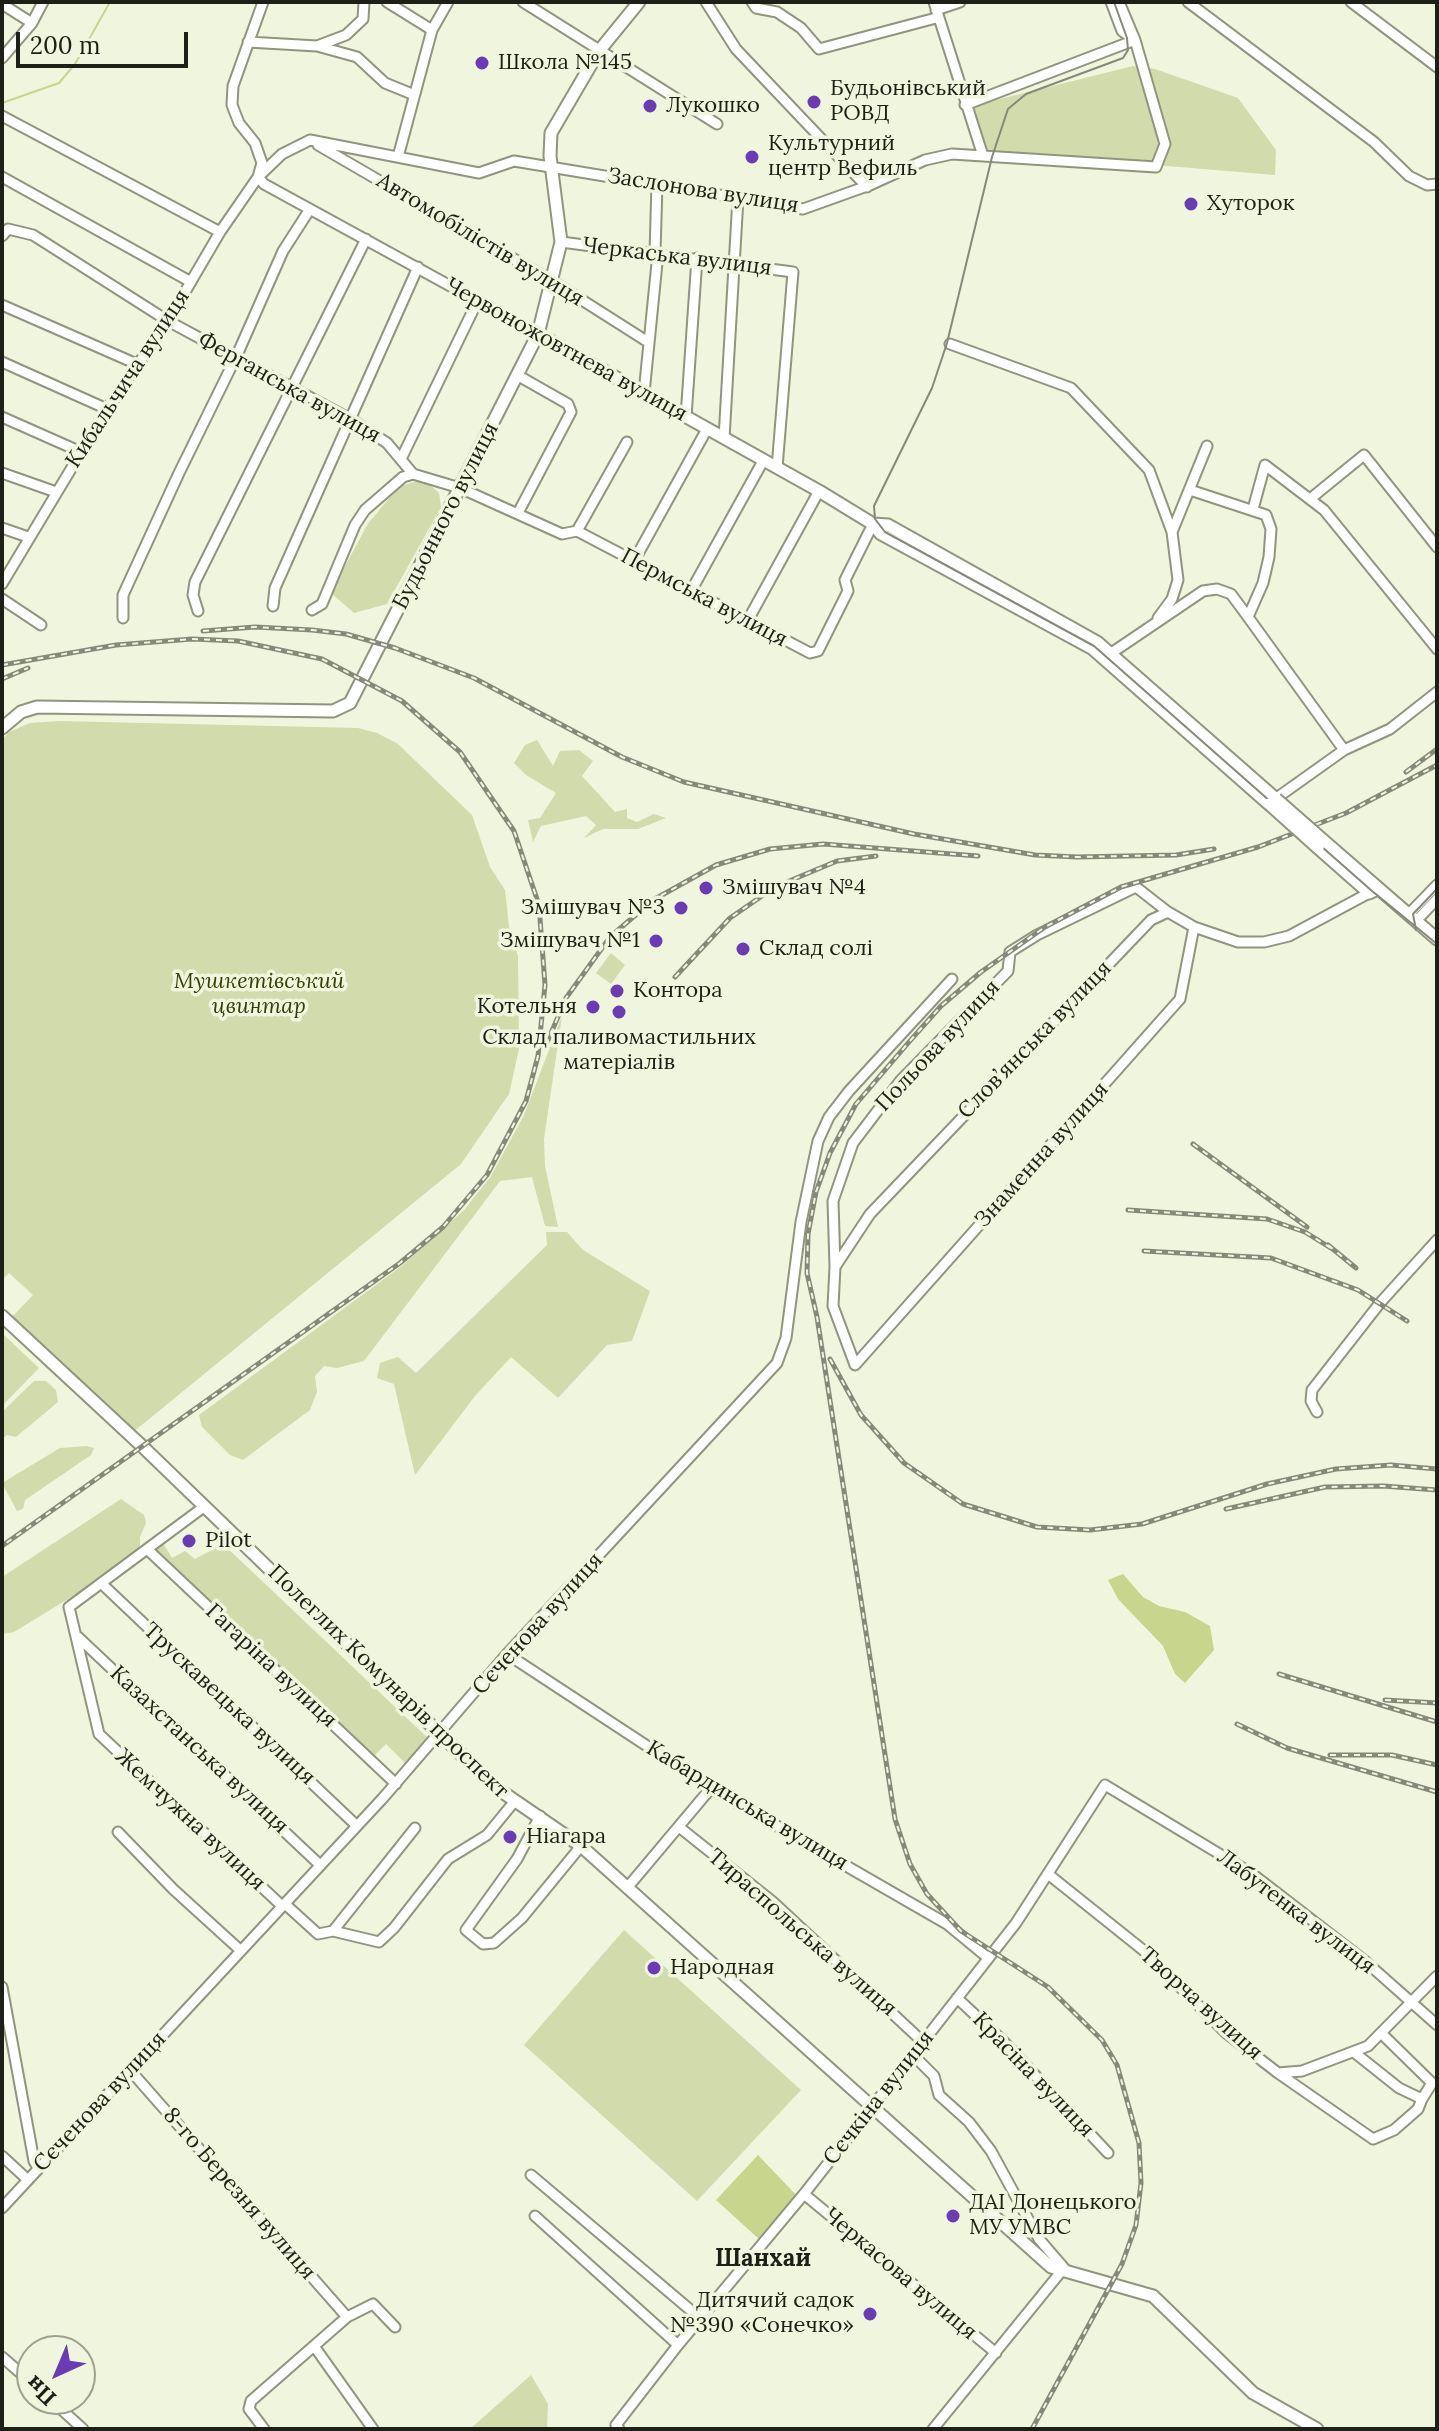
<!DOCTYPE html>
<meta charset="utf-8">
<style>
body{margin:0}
#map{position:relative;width:1439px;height:2431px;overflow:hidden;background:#f0f5dd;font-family:Lora,serif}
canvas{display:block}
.frame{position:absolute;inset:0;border:4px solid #1e2017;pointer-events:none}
.north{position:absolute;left:16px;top:2335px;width:80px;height:80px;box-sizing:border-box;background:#f0f5dd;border:2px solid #9ca08e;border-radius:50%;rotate:224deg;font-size:22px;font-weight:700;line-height:32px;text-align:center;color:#1e2017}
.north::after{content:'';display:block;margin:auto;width:28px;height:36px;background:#6a3bb3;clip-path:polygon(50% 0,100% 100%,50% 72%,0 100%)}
.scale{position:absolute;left:16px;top:32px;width:172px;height:36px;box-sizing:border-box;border:4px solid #1e2017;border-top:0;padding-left:10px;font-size:24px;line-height:28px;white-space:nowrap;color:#1e2017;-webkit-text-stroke:6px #f0f5dd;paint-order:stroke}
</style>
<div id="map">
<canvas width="1439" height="2431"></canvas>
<div class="frame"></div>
<div class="north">Пн</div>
<div class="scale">200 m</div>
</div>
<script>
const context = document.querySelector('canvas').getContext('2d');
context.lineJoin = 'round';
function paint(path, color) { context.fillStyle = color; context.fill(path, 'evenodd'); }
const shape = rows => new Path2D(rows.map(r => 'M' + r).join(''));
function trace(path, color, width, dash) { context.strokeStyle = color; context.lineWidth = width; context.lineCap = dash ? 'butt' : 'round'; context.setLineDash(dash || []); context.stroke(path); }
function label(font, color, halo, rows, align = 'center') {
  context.font = font + ' Lora,serif'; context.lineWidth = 7; context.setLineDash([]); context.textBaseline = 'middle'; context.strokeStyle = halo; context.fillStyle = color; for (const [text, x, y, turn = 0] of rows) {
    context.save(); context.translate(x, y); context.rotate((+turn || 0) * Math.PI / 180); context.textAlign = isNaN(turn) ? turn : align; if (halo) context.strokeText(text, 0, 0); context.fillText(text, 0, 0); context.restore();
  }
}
const green = shape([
 [1133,66,1155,69,1238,98,1276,150,1275,175,988,151,972,106],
 [423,479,439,493,441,507,387,604,354,613,331,593,367,525,398,487],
 [59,721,358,728,377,733,398,744,472,815,490,867,505,890,509,927,518,956,519,1049,509,1094,461,1164,132,1433,12,1317,33,1295,9,1273,2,1280,2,740,9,732,30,723],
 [537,740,553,766,560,751,579,750,593,761,582,776,615,812,627,809,627,818,637,822,654,814,666,818,638,829,603,829,584,838,596,825,586,816,541,826,533,842,528,820,540,818,556,793,526,775,514,763,525,745],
 [611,953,625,965,611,984,596,973],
 [562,1016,544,1139,545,1166,558,1227,545,1226,532,1177,500,1181,364,1361,337,1368,324,1366,315,1376,317,1392,310,1410,243,1460,230,1455,202,1427,199,1415,403,1265,464,1210,491,1176,524,1115],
 [546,1232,567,1232,583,1250,650,1291,632,1341,607,1345,558,1398,511,1357,475,1396,415,1475,394,1384,377,1378,380,1363,398,1357,416,1373,547,1245],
 [2,1333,39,1368,2,1406],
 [34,1381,46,1381,56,1390,58,1402,16,1437,7,1435,2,1439,2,1412],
 [87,1446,94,1448,91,1455,25,1500,23,1509,17,1511,2,1483,60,1448],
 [121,1499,144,1515,146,1523,140,1537,140,1555,14,1632,2,1634,2,1577],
 [163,1543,172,1558,185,1551,195,1559,223,1544,431,1741,407,1765,386,1744,372,1758,153,1552],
 [624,1930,801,2090,697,2201,524,2045],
 [531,2375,548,2404,547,2429,470,2429]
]);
const water = shape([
 [1123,1574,1143,1597,1159,1606,1185,1612,1210,1626,1214,1650,1185,1683,1175,1674,1163,1646,1118,1599,1108,1580],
 [758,2155,797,2196,760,2240,716,2200]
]);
const stream = shape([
 [2,103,59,83,75,64,110,2]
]);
const minor = shape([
 [387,2,432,30],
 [523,2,717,124],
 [706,2,736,49,867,187],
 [752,2,756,8,777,12,801,28,819,49,936,18],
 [934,2,983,156],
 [1111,2,1122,31,1132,38],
 [1188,2,1374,142,1409,176,1427,185,1437,184],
 [1351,2,1437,67],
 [2,4,32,23],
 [936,10,960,2],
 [248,42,317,46,357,57,385,83,412,94],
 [317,46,346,35,363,19,364,2],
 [2,58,32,23,43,2],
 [965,105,1135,40],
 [2,116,220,232],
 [318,145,552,281,648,342],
 [398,157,432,30,448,2],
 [2,177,191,282],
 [258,177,264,184,538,334],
 [258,177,262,163,255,143,239,123,232,105,233,86,263,2],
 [2,236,8,229,33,235,168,321,352,420,387,443,413,474,460,488,562,534,577,531,810,653,818,651,848,591,845,580,873,524],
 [561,242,793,272,777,468],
 [655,253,657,184],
 [2,305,139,365],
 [950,344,1071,388,1149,470,1172,532,1178,580,1172,599,1158,618],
 [2,362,107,409],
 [517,375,568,404,571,412,518,513],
 [644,393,658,253],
 [2,417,81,452],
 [686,417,697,258],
 [724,438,738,198],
 [402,457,478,300],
 [2,473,56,492],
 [1310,499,1364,455,1437,547],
 [1253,509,1265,465,1324,510,1437,649],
 [2,528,28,537],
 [577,531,627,442],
 [1172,532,1207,446],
 [634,561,707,429],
 [2,584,107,409,168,321,220,232,258,177,282,154,310,140,479,173,514,161,803,209,870,185,925,160,952,154,1156,167,1165,144,1135,40,1119,2],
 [691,591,763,461],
 [2,599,41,625],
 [273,606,275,588,418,267],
 [312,610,322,604,355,525,365,510,403,477,413,474],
 [198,611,193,595,195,582,366,239],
 [1248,617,1344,750],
 [123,618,123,595,179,473,237,355,283,251,310,209],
 [748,620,819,491],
 [1107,656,1203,591,1217,589,1231,594,1248,617,1263,583,1269,557,1271,529,1266,515,1190,490],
 [1271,802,1344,750,1390,729,1437,692],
 [1408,915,1437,885],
 [1416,921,1437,899],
 [1194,927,1180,999,855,1365,833,1306,835,1267,870,1214,1151,920,1168,912,1194,927,1238,942,1264,942,1289,936,1369,893],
 [835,1267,833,1201,853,1143,901,1080,1008,971,1010,952,1037,935,1136,887,1168,912],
 [1317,1412,1311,1401,1312,1390,1380,1303,1437,1240],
 [205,1506,69,1607,99,1734,282,1906],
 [147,1549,396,1784],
 [101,1583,357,1826],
 [78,1637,320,1865],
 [507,1654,711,1788,947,1924,987,1957],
 [540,1816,517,1859,466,1930,483,1944,494,1943,522,1918,581,1846],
 [679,1827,773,1902,923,2042],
 [118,1832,173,1889,240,1950],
 [1048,1874,1143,1950,1225,2032,1278,2073,1302,2071,1368,2046,1437,1976],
 [627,1888,711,1788],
 [285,1904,318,1934,333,1931,379,1942,394,1928,448,1859,487,1835,514,1802],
 [333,1931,415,1828],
 [2,1987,34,2161,38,2168],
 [957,1998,1002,2040,1108,2153],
 [1382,2034,1432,2083,1422,2099],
 [913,2055,934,2076,939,2095,969,2122,991,2151,1039,2239,1064,2268,933,2429],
 [130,2070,347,2317],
 [1278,2073,1373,2139,1394,2130,1418,2109,1422,2099,1399,2088,1355,2053],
 [2,2156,28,2180],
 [531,2175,701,2319],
 [804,2194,996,2353],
 [2,2208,383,1798,507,1654,777,1363,786,1338,801,1222,818,1141,829,1117,849,1091,952,979],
 [535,2216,678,2345],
 [314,2346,373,2429],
 [2,2357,32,2383],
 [50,2399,83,2429],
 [264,2429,249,2409,251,2401,347,2317,373,2304,395,2327],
 [619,2429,616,2425,678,2345,804,2194,1016,1923,1105,1785,1251,1873,1366,1962,1437,2025]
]);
const major = shape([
 [538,334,819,491,873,524,881,534,1093,649,1269,804],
 [873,524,888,525,1097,642,1276,799],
 [2,728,21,712,37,707,333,711,350,703,538,334,561,242,550,156,551,133,599,51,639,2],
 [1325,842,1437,939],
 [1318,848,1369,893,1378,889],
 [2,1316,143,1447,495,1787,581,1846,1051,2267,1153,2296,1253,2393,1317,2429]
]);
const tram = shape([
 [1114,2,1127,38,1128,50,1123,58,1026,94,1008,109,992,157,947,343,932,388,874,506,875,519,885,532,1094,646,1372,891,1437,944],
 [1416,930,1413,914,1437,889]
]);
const rail = shape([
 [203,631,255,627,312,630,346,634,395,648,474,678,622,757,684,782,914,834,1035,855,1077,857,1176,855,1214,849],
 [2,665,116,645,192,639,238,641,322,659,402,701,460,752,514,831,539,905,545,985,538,1056,526,1101,487,1175,443,1227,400,1263,2,1546],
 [2,679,28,668],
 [1406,772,1437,749],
 [675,977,730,918,775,887,837,861,876,856],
 [546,1045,566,998,610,937,653,900,716,865,770,849,823,844,978,856],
 [1193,1144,1307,1227],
 [1128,1210,1267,1219,1305,1232,1334,1250],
 [1328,1245,1356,1268],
 [1144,1251,1271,1258,1358,1290,1407,1321],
 [830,1359,861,1415,904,1463,963,1504,1037,1527,1090,1530,1142,1524,1267,1484,1336,1469,1391,1465,1437,1469],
 [1226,1509,1325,1487,1383,1486,1437,1490],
 [1279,1674,1437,1722],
 [1385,1700,1437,1703],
 [1237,1724,1287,1748,1437,1792],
 [1330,1755,1392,1755,1437,1765],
 [1032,2429,1122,2264,1136,2225,1141,2183,1139,2143,1117,2065,1102,2040,1048,1987,961,1931,927,1894,910,1864,895,1819,817,1317,807,1273,808,1234,816,1192,830,1153,856,1104,909,1042,941,1006,981,972,1045,927,1121,887,1258,847,1346,813,1437,765]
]);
const majorBridge = shape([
 [1276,799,1325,842],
 [1269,804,1318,848]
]);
const markers = [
 [482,63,8,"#6a3bb3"],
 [814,102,8,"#6a3bb3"],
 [650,106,8,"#6a3bb3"],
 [752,157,8,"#6a3bb3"],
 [1191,204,8,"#6a3bb3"],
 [706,888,8,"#6a3bb3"],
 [681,908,8,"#6a3bb3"],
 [656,941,8,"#6a3bb3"],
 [743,949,8,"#6a3bb3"],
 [617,991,8,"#6a3bb3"],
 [593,1007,8,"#6a3bb3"],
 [619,1012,8,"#6a3bb3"],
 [189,1541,8,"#6a3bb3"],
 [510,1837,8,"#6a3bb3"],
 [654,1968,8,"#6a3bb3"],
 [953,2216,8,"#6a3bb3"],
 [870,2314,8,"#6a3bb3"]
];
const poiNames = [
 ["Школа №145",498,63],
 ["Будьонівський",830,89],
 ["РОВД",830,114],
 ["Лукошко",666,106],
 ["Культурний",768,144],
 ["центр Вефиль",768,169],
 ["Хуторок",1207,204],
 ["Змішувач №4",722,888],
 ["Змішувач №3",665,908,"right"],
 ["Змішувач №1",640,941,"right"],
 ["Склад солі",759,949],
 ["Контора",633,991],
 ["Котельня",577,1007,"right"],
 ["Склад паливомастильних",619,1038,"center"],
 ["матеріалів",619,1063,"center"],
 ["Pilot",205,1541],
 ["Ніагара",526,1837],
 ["Народная",670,1968],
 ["ДАІ Донецького",969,2203],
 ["МУ УМВС",969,2228],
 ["Дитячий садок",854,2301,"right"],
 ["№390 «Сонечко»",854,2326,"right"]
];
const streetNames = [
 ["Заслонова вулиця",703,191,9],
 ["Автомобілістів вулиця",480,240,31],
 ["Черкаська вулиця",677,257,7],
 ["Червоножовтнева вулиця",566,350,29],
 ["Кибальчича вулиця",128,379,-57],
 ["Ферганська вулиця",289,388,29],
 ["Будьонного вулиця",446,516,-63],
 ["Пермська вулиця",704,598,28],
 ["Слов’янська вулиця",1035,1040,-46],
 ["Польова вулиця",938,1046,-47],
 ["Знаменна вулиця",1042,1155,-48],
 ["Сєченова вулиця",538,1624,-48],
 ["Гагаріна вулиця",271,1666,43],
 ["Полеглих Комунарів проспект",388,1682,44],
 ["Трускавецька вулиця",229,1704,43],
 ["Казахстанська вулиця",199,1750,43],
 ["Кабардинська вулиця",747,1806,31],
 ["Жемчужна вулиця",190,1820,43],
 ["Лабутенка вулиця",1296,1912,37],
 ["Тираспольська вулиця",802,1933,41],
 ["Творча вулиця",1201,2004,42],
 ["Красіна вулиця",1033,2075,46],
 ["Сєчкіна вулиця",879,2098,-52],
 ["Сєченова вулиця",100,2102,-47],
 ["8-го Березня вулиця",239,2194,49],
 ["Черкасова вулиця",900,2274,40]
];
const parkNames = [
 ["Мушкетівський",259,982],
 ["цвинтар",259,1007]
];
const neighbourhoodNames = [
 ["Шанхай",763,2259]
];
paint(green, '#d1dbac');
paint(water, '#c8d58c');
trace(stream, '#c8d58c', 2);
trace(minor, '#90957e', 13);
trace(major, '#90957e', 15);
trace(minor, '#fff', 9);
trace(major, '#fff', 11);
trace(tram, '#868979', 2);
trace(rail, '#868979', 5);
trace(rail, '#f0f5dd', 2, [6]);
trace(majorBridge, '#90957e', 15, []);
trace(majorBridge, '#fff', 11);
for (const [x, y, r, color] of markers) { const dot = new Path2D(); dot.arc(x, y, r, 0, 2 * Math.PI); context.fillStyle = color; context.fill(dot); trace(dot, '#f0f5dd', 3); }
label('22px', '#1e2017', '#f0f5dd', poiNames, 'left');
label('22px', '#1e2017', '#f0f5dd', streetNames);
label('italic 22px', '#394007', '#f0f5dd', parkNames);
label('bold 24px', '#1e2017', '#f0f5dd', neighbourhoodNames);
</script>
